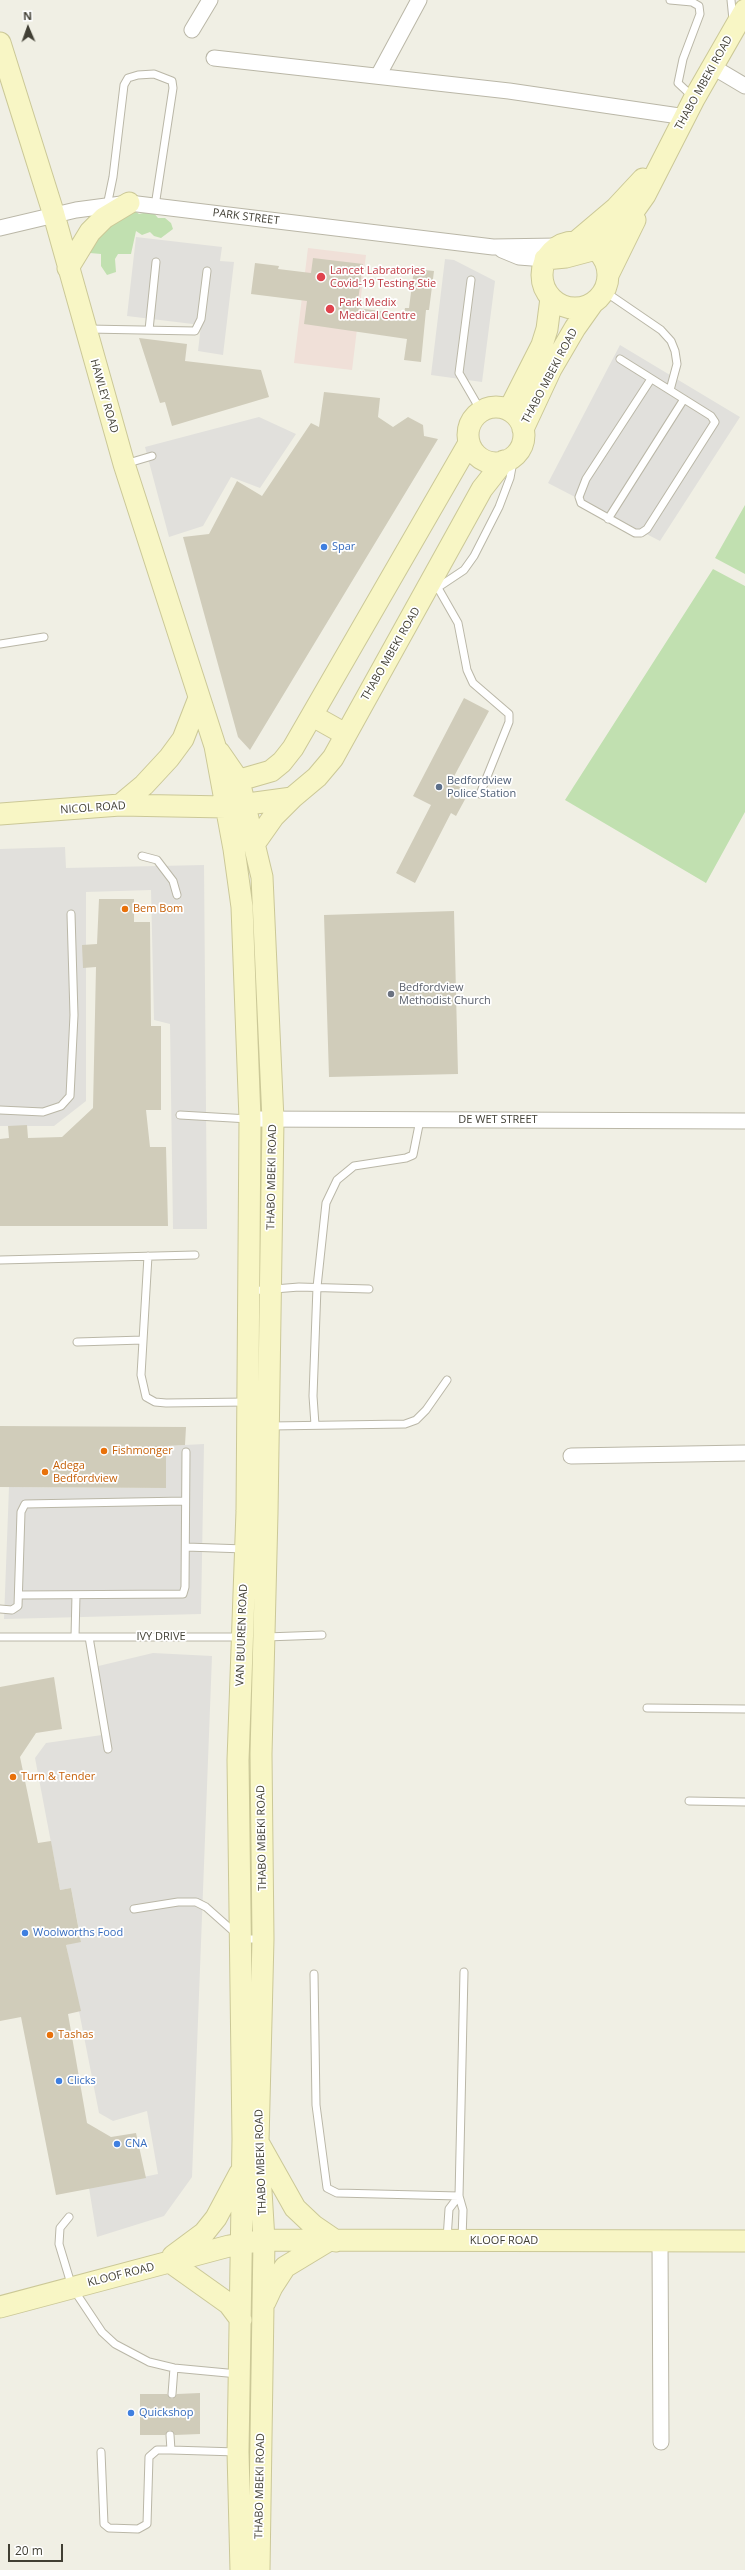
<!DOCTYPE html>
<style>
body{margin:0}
#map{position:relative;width:745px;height:2570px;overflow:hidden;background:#f0efe4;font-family:"Open Sans",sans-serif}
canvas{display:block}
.north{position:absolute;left:8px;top:8px;width:40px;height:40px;-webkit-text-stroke:3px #fff;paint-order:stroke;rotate:358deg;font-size:11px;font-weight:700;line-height:16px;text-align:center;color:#413f34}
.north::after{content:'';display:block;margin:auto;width:14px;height:18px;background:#413f34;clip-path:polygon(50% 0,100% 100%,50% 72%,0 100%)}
.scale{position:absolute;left:8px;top:2544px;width:55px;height:18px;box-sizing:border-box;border:2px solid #413f34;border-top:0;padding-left:5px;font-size:12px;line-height:14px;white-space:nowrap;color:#413f34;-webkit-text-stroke:3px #fff;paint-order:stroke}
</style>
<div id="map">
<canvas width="745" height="2570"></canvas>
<div class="north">N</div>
<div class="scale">20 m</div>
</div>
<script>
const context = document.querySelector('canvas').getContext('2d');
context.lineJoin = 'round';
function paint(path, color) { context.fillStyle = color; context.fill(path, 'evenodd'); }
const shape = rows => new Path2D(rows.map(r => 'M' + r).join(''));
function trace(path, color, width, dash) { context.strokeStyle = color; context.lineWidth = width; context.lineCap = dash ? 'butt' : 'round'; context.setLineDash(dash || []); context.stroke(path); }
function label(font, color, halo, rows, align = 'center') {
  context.font = font + ' "Open Sans",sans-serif'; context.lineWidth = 3.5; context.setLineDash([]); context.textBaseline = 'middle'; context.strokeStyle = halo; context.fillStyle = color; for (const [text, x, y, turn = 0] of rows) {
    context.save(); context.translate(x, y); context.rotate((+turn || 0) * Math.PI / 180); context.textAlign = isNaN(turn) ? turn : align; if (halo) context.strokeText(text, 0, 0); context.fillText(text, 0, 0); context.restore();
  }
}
const medical = shape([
 [308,248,366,255,352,370,294,363]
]);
const green = shape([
 [135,211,139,214,152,211,158,218,165,218,171,223,173,229,161,238,154,236,150,232,142,235,136,231,131,254,118,254,115,259,116,272,107,275,101,266,101,254,90,253,88,248,104,223],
 [745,505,745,574,715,558],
 [713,569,745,586,745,812,706,883,565,800]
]);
const parking = shape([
 [136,237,222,247,220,261,234,262,223,355,198,351,201,325,127,316],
 [445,259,454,260,495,281,482,382,431,375],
 [620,345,740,417,660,541,548,483],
 [259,417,296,434,260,488,231,477,203,526,169,537,145,447],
 [65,847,66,868,204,865,207,1229,173,1229,170,1024,154,1020,151,890,86,892,86,1101,54,1126,0,1126,0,849],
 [204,1444,201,1614,4,1619,9,1487,166,1488,166,1446],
 [153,1653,212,1656,192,2177,164,2216,97,2237,89,2188,158,2174,147,2111,113,2121,99,2113,66,1945,81,1941,71,1888,60,1890,35,1758,46,1743,102,1735,90,1668]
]);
const building = shape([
 [313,258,363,264,357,308,404,314,405,308,409,308,414,269,434,271,429,310,426,310,421,362,404,360,407,339,304,324,307,301,251,294,255,263,279,266,278,269,311,273],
 [139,338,187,344,185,361,261,370,269,397,172,426,165,402,160,403],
 [324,392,380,398,378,417,393,427,408,417,423,425,424,436,438,439,250,750,238,737,183,537,209,534,237,481,262,496,311,423,319,427],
 [464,698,489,711,451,782,469,792,456,816,451,813,415,883,396,873,431,805,413,796],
 [99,899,134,899,134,922,150,922,151,1026,161,1026,161,1110,146,1110,150,1147,166,1147,168,1226,0,1226,0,1139,9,1138,8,1126,27,1125,28,1138,62,1137,93,1108,96,967,83,968,82,945,97,944],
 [454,911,458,1074,329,1077,324,915],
 [0,1426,186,1427,185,1445,166,1446,166,1488,0,1487],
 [54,1677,62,1729,36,1733,20,1757,38,1843,51,1841,60,1890,71,1888,81,1942,66,1945,81,2011,68,2014,87,2123,111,2137,136,2133,146,2178,56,2195,21,2017,0,2021,0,1687],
 [200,2393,200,2434,175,2435,170,2430,165,2435,140,2435,140,2394,167,2394,172,2399,177,2394]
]);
const service = shape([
 [670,0,692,2,699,6,700,14,683,59,678,83,693,97],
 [731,0,733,20],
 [107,206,113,177,124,85,128,78,138,75,154,74,172,81,173,88,155,206],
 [471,280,459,373,481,411],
 [604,291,661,330,671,341,675,351,677,364,670,390],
 [88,329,195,331,201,319,207,271],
 [149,330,156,262],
 [620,359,711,416,715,422,647,529,641,533,635,533,581,503,579,497,586,479,651,379],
 [125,464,152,456],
 [608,519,684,399],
 [438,588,458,623,467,670,473,683,509,714,509,722,480,794],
 [434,590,464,570,474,556,499,507,510,478,514,456],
 [0,644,44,637],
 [142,856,157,860,173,881,177,895],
 [0,1110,43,1112,61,1106,70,1096,74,1015,71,914],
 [180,1115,249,1119],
 [148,1256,141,1375,146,1397,155,1402,166,1403,247,1402],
 [0,1260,195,1255],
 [250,1291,299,1287,369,1289],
 [77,1342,143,1340],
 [315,1425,313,1396,317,1287,326,1203,337,1180,354,1166,406,1158,413,1155,420,1120],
 [271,1426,405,1424,416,1420,426,1410,447,1380],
 [186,1547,245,1549],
 [19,1595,183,1594,185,1587,186,1452],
 [0,1609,12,1610,18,1606,21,1512,25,1504,185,1501],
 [0,1637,240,1637],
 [75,1637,76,1595],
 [89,1637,108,1749],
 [266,1637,322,1635],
 [647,1708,745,1709],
 [689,1801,745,1802],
 [134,1909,178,1902,196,1902,206,1907,242,1939,262,1939],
 [314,1974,316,2105,327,2188,337,2193,459,2196,464,1972],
 [459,2196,463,2210,462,2239],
 [69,2217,60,2228,59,2244,72,2287,102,2332,115,2344,149,2362,174,2368,238,2374],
 [447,2239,449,2209,459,2196],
 [172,2394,174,2368],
 [170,2435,171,2450,237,2452],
 [101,2452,104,2524,109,2528,138,2529,147,2524,149,2457,157,2450,171,2450]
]);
const minor = shape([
 [192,30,210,0],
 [214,58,509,91,686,117],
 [713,67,745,86],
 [378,76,419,0],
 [0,228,76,210,129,203,493,247,558,246],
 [502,250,519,257,545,259],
 [250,1119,745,1121],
 [571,1456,745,1453],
 [660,2241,661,2442]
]);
const secondary = shape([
 [0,43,54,215,124,464,215,746,234,849,242,907,250,1119,247,1511,238,1760,243,2139,238,2452,241,2570],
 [577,241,616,208,643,179],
 '542 275a33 33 0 1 1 66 0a33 33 0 1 1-66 0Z',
 [545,259,566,257,596,249,615,233,633,212,645,195,694,99,745,10],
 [68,268,90,232,104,218,129,203],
 [608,275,635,220],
 '468 435a28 28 0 1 1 56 0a28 28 0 1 1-56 0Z',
 [509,410,542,345,547,329,551,298],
 [523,429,551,369,575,328,592,304],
 [313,716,345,734],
 [219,752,239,781,262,877,273,1120,267,1513,261,1754,263,1939,258,2142,264,2240,259,2570],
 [226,784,271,771,282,762,293,748,469,443],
 [120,805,144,785,169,758,183,739,199,698],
 [0,814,120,805,226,807,292,798,317,777,333,758,482,489,504,461],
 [255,843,274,816,292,798],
 [259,2144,295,2208,314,2226,336,2241],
 [173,2256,204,2233,216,2218,240,2173],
 [170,2262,229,2304,241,2320],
 [265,2302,272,2287,285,2267,328,2241],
 [0,2307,229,2246,264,2240,745,2241]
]);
const markers = [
 [321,277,5,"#e0444e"],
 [330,309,5,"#e0444e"],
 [324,547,4,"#3f7fe0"],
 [439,787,4,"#5c6f8a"],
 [125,909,4,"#e8710a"],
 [391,994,4,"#6b7280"],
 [104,1451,4,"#e8710a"],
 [45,1472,4,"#e8710a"],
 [13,1777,4,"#e8710a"],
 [25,1933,4,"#3f7fe0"],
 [50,2035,4,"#e8710a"],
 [59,2081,4,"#3f7fe0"],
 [117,2144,4,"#3f7fe0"],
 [131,2413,4,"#3f7fe0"]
];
const streetNames = [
 ["THABO MBEKI ROAD",704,83,-61],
 ["PARK STREET",246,217,7],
 ["THABO MBEKI ROAD",550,376,-62],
 ["HAWLEY ROAD",104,396,74],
 ["THABO MBEKI ROAD",391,654,-60],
 ["NICOL ROAD",93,808,-4],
 ["DE WET STREET",498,1120],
 ["THABO MBEKI ROAD",272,1177,-89],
 ["VAN BUUREN ROAD",242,1635,-88],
 ["IVY DRIVE",161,1637],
 ["THABO MBEKI ROAD",262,1838,-91],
 ["THABO MBEKI ROAD",261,2162,-92],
 ["KLOOF ROAD",504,2241],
 ["KLOOF ROAD",121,2275,-14],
 ["THABO MBEKI ROAD",260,2486,-89]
];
const healthNames = [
 ["Lancet Labratories",330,271],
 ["Covid-19 Testing Stie",330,284],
 ["Park Medix",339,303],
 ["Medical Centre",339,316]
];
const shopNames = [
 ["Spar",332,547],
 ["Woolworths Food",33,1933],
 ["Clicks",67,2081],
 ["CNA",125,2144],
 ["Quickshop",139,2413]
];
const serviceNames = [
 ["Bedfordview",447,781],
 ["Police Station",447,794]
];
const foodNames = [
 ["Bem Bom",133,909],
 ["Fishmonger",112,1451],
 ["Adega",53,1466],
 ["Bedfordview",53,1479],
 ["Turn & Tender",21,1777],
 ["Tashas",58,2035]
];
const worshipNames = [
 ["Bedfordview",399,988],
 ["Methodist Church",399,1001]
];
paint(medical, '#f0e0d8');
paint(green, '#c1e0b0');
paint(parking, '#e1e0dc');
paint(building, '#d0ccba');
trace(service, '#bab7a7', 9);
trace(minor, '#bab7a7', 17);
trace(secondary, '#cbc897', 23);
trace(service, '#fff', 7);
trace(minor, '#fff', 15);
trace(secondary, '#f8f6c5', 21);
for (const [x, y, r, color] of markers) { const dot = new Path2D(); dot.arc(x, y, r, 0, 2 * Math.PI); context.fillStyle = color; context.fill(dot); trace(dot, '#fff', 1.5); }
label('11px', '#413f34', '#fff', streetNames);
label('11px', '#be3a42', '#fff', healthNames, 'left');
label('11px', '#366cbe', '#fff', shopNames, 'left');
label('11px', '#4e5e75', '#fff', serviceNames, 'left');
label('11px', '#c56008', '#fff', foodNames, 'left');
label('11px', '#5b616d', '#fff', worshipNames, 'left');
</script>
